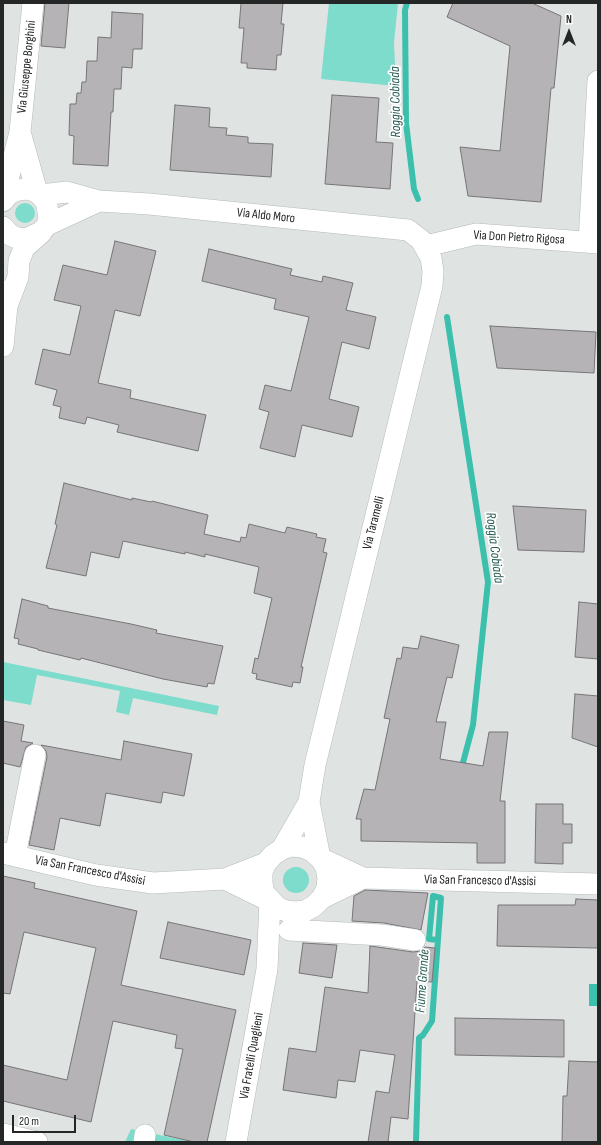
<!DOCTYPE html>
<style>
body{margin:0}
#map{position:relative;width:601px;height:1145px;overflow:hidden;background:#dfe4e2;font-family:"Sofia Sans Condensed",sans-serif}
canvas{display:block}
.frame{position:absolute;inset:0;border:4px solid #252727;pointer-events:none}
.north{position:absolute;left:549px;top:12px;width:40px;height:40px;-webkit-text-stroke:3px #fff;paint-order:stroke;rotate:0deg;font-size:11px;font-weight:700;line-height:16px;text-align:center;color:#252727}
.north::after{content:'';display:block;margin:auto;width:14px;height:18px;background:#252727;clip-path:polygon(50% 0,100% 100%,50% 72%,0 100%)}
.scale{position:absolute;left:12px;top:1115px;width:64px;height:18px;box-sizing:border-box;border:2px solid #252727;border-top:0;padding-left:5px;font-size:12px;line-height:14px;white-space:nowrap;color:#252727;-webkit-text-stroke:3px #fff;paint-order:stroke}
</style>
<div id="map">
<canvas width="601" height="1145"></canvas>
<div class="frame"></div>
<div class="north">N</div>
<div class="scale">20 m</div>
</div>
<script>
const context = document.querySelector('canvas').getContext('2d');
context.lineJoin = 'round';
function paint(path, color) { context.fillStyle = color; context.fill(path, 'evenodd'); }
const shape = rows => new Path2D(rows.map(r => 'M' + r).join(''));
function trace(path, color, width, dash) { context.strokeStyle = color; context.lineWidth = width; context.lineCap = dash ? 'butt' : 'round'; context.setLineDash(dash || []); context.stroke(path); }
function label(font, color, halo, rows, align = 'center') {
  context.font = font + ' "Sofia Sans Condensed",sans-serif'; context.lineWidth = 3.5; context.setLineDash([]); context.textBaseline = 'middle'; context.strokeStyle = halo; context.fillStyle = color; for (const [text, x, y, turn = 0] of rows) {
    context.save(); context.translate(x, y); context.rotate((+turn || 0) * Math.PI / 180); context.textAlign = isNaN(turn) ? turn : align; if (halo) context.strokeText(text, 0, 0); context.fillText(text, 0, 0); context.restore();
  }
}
const green = shape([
 [329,3,398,3,394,43,396,86,321,79],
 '15 213a10 10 0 1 1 20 0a10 10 0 1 1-20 0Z',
 [3,662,219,706,217,715,133,698,129,715,116,712,120,691,37,675,31,705,3,700],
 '283 880a13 13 0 1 1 26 0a13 13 0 1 1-26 0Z',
 [131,1129,188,1141,188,1142,125,1142]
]);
const water = shape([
 [589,984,598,984,598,1006,589,1006]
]);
const stream = shape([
 [407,3,405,10,406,123,414,189,418,199],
 [447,317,488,582,473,725,461,770],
 [416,1142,419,1038,423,1035,432,1021,441,898,433,896,429,939,437,940]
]);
const building = shape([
 [45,3,69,3,65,48,41,46,45,3],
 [241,3,283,3,281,24,284,24,281,55,277,55,276,70,247,68,247,63,241,63,244,28,239,28,241,3],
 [453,3,532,3,561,16,554,88,551,88,541,202,468,196,460,147,500,151,510,46,447,17,453,3],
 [112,12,143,14,142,49,133,49,132,68,122,67,121,89,114,89,113,112,111,112,108,166,73,164,74,136,69,135,70,104,76,104,77,93,81,93,82,82,86,82,87,61,97,61,98,37,111,38,112,12],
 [332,95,379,98,376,142,393,143,390,189,325,184,332,95],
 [175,105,210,108,209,127,227,128,226,135,248,137,248,143,273,144,271,177,170,170,175,105],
 [115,241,156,251,140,316,115,310,98,383,131,390,130,398,206,415,198,451,117,432,119,425,87,417,85,424,59,418,61,407,53,405,57,390,35,384,43,349,70,355,81,306,54,300,63,265,107,275,115,241],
 [209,249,292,269,290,275,322,282,323,276,353,283,346,310,376,317,369,349,342,342,329,399,359,407,352,437,302,425,295,457,260,448,269,412,259,409,265,385,291,391,309,317,274,309,276,299,202,281,209,249],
 [490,326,596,332,594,373,497,368,490,326],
 [64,483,132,500,132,498,151,502,152,501,208,515,204,534,240,542,241,537,246,538,249,524,285,533,287,527,317,534,316,537,326,539,323,552,327,553,301,667,303,667,300,683,293,682,292,687,256,679,257,674,252,673,255,658,258,659,272,598,254,593,259,567,205,554,205,557,185,552,185,554,123,541,119,558,91,552,86,576,46,568,57,525,55,524,64,483],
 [513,506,586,510,584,552,518,550,513,506],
 [22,599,48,606,48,608,131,624,157,630,156,633,223,646,214,684,208,683,207,687,163,679,81,658,80,660,38,650,38,649,18,644,19,639,14,638,22,599],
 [579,602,598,604,598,659,575,657,579,602],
 [421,636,459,645,452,678,447,677,436,722,446,722,440,759,483,766,489,732,508,732,500,801,505,801,505,863,477,863,477,843,361,841,361,819,356,819,364,789,375,790,390,719,384,718,397,658,401,659,403,647,418,649,421,636],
 [575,694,598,696,598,747,572,738,575,694],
 [3,721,24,725,21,741,33,743,26,747,20,767,3,763,3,721],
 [124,741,192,754,184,796,163,792,161,803,106,793,100,826,60,818,54,850,29,845,47,757,46,751,41,745,121,760,124,741],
 [536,804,563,804,563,824,572,824,572,843,563,843,563,864,535,863,536,804],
 [3,876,35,883,34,888,137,911,121,985,236,1010,207,1142,194,1142,164,1135,183,1049,175,1048,177,1035,113,1021,91,1122,3,1101,3,1065,67,1080,96,948,24,932,10,994,3,993,3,876],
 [365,890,428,893,421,930,384,923,352,921,354,896,365,890],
 [576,899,598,900,598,948,497,946,498,905,575,905,576,899],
 [168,922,251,940,244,975,160,958,168,922],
 [303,943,337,945,332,978,299,973,303,943],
 [370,946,413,952,420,951,425,947,435,948,432,982,417,981,408,1119,391,1117,388,1142,368,1142,376,1091,389,1093,395,1055,360,1050,355,1082,338,1080,336,1098,283,1090,289,1048,316,1052,325,987,368,993,370,946],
 [455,1018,564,1020,564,1057,455,1055,455,1018],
 [569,1061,598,1062,598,1142,562,1142,563,1096,567,1096,569,1061]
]);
const minor = shape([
 [20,132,37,192],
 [41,195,67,192,99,201,149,204,408,230,421,240,431,258,433,271,432,286,315,765,309,802,320,858,326,867,328,878,327,888,322,898,314,906,305,911,295,912,286,911,277,907,264,893,262,883,262,872,266,863,273,855,282,849,292,846,302,847,312,851,320,858,363,878,598,884],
 [3,199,20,132,33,3],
 [3,201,9,194,18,190,28,189,37,192,46,201,49,217,47,225,41,232,26,239,17,238,10,235,3,227],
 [47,225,99,201],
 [589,242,598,81],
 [426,246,476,234,598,243],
 [7,306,18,277,19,261,24,248,41,233],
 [3,346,7,306,5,291],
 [282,849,309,802],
 [3,853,96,875,153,883,225,879,266,863],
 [15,856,35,755],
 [225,879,270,901,267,969,236,1142],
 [322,898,363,878],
 [289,930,382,935,415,940],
 [3,1134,37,1142],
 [144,1142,145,1135]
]);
const streetNames = [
 ["Via Giuseppe Borghini",27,67,-84],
 ["Via Aldo Moro",266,216,6],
 ["Via Don Pietro Rigosa",519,238,3],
 ["Via Taramelli",374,523,-76],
 ["Via San Francesco d'Assisi",90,871,11],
 ["Via San Francesco d'Assisi",480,881,1],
 ["Via Fratelli Quaglieni",252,1056,-80]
];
const waterNames = [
 ["Roggia Cobiada",396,102,-91],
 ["Roggia Cobiada",494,548,83],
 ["Fiume Grande",423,981,-86]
];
paint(green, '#7ddccc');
paint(water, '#3ac0ad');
trace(stream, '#3ac0ad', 6);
paint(building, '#b5b3b6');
trace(building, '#767477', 1);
trace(minor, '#b5bab9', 22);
trace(minor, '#fff', 21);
label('13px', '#252727', '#fff', streetNames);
label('italic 14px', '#275c54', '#fff', waterNames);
</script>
